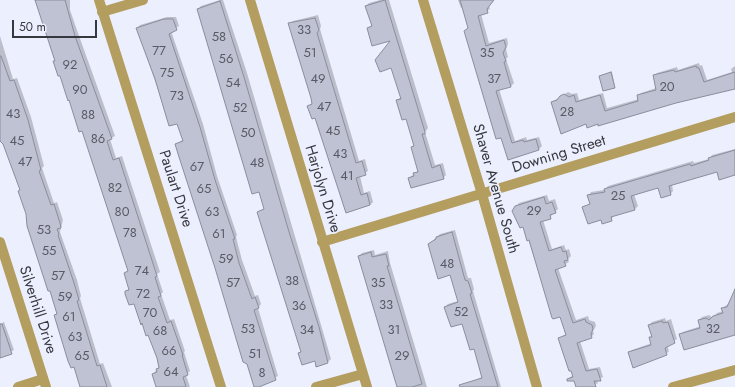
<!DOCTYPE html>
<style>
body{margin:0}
#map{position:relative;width:735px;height:387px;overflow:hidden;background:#eceffe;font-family:Jost,sans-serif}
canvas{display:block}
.scale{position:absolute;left:12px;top:20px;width:85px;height:18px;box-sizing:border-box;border:2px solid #36383f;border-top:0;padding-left:5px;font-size:12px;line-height:14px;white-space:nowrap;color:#36383f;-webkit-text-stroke:3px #eceffe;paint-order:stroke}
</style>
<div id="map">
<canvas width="735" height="387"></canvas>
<div class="scale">50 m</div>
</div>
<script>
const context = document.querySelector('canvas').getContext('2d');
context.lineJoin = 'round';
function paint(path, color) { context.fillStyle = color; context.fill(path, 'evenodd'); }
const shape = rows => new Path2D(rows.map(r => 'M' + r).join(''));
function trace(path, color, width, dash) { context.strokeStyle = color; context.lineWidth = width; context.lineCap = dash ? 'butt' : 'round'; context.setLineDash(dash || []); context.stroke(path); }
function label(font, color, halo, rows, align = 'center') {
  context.font = font + ' Jost,sans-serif'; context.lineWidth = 3.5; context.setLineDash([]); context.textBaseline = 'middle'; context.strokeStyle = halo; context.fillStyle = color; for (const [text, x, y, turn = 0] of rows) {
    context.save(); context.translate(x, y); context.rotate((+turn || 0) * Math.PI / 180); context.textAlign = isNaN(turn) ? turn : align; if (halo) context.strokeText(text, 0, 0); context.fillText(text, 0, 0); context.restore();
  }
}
const shadow = shape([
 [35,0,70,0,70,10,78,33,115,136,110,139,116,158,122,156,160,272,157,274,163,292,161,294,170,320,174,319,185,351,184,352,190,371,186,375,190,387,157,387,153,374,159,367,157,358,149,334,134,302,126,291,130,288,125,273,129,270,83,130,54,62,56,60],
 [220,0,223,0,247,73,331,359,328,362,316,360,299,353,301,351,258,212,265,208,198,9,201,6],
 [380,0,389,0,428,128,425,132,435,165,443,163,446,175,443,178,409,178,419,170,413,147,414,145,407,118,397,100,401,97,393,39,368,28,373,24,366,6,369,3],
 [458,0,493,0,489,6,490,9,481,14,489,43,507,38,508,44,506,49,508,57,506,59,514,83,511,86,499,89,515,141,526,137,527,140,539,137,542,146,539,149,508,159,463,7,461,8],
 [318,15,321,26,320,29,359,161,365,159,368,171,360,176,364,193,370,191,373,202,370,205,347,211,316,116,309,106,313,103,290,24,293,21],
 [167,17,176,17,179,26,171,31,203,124,217,176,237,235,236,237,242,260,255,296,258,295,261,304,258,308,278,376,256,387,176,144,184,139,177,123,170,125,137,28,140,25],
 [0,36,13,79,17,78,31,117,44,166,42,168,54,203,57,202,63,220,60,232,77,280,81,296,80,298,100,364,103,363,112,387,83,387,55,315,58,312,21,189,0,132],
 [699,63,700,66,702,65,707,80,732,72,731,69,735,66,735,88,598,123,587,123,552,102,568,92,572,94,577,93,579,100,603,93,607,108,639,99,638,96,641,93,656,88,654,76,657,73,677,67,678,70],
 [612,72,615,86,614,87,600,76],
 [735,149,735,171,718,170,672,184,673,191,670,194,659,186,634,194,638,206,635,209,614,215,611,220,601,219,584,207,591,203,589,195,591,192,604,190,608,186,693,161,694,163,709,159,712,155],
 [547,195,549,201,555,199,558,209,553,213,550,218,543,220,552,249,564,245,566,250,569,249,571,256,568,259,569,262,558,268,576,320,588,316,589,320,595,322,596,326,593,331,594,334,591,337,580,341,589,369,600,367,603,377,597,380,598,383,591,387,577,387,575,380,568,379,573,375,560,338,567,333,561,316,553,317,524,226,516,207,519,203],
 [455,230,468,278,471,278,474,289,473,291,501,387,471,387,470,384,473,381,482,377,474,347,463,323,445,307,448,304,458,301,450,274,429,244,440,234],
 [374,250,375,255,388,251,390,263,427,387,398,387,359,256,362,253],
 [735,300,735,334,680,335,683,332,701,326,699,320,702,317,709,315,713,318,717,313,723,311,722,309,725,306],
 [665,318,666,321,671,319,677,339,667,345,669,351,666,354,629,353,632,350,652,343,650,338,652,336,649,325,652,322],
 [4,322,14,350,0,357,0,324]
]);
const building = shape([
 [35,0,65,0,75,36,112,139,107,141,113,160,119,158,157,276,155,277,161,296,158,297,167,323,171,321,183,355,182,355,188,375,183,377,186,387,156,387,152,374,157,372,156,369,159,368,157,358,148,335,146,336,142,323,141,325,134,304,129,305,125,294,125,291,129,290,124,273,128,271,82,131,79,132,69,100,68,101,60,76,58,76,53,61,55,61,35,0],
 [385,0,425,132,425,134,422,134,432,168,440,165,444,179,411,188,408,178,414,176,413,173,418,172,411,147,414,146,406,119,402,120,396,100,401,99,391,68,380,72,375,60,390,41,372,46,367,28,372,26,365,6,385,0],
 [460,0,494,0,487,9,488,13,478,16,486,46,504,40,506,47,503,53,506,61,504,62,511,87,496,91,512,143,523,140,524,142,536,139,539,150,508,160,501,138,496,139,464,31,468,28,460,0],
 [220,1,244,77,289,232,319,327,328,363,316,367,315,361,302,365,298,353,301,352,257,212,264,209,259,192,252,194,197,9,220,1],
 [315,18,319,30,317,33,356,163,362,161,366,175,356,178,361,195,367,193,370,205,346,213,315,118,312,119,307,106,312,104,311,98,288,23,315,18],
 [164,19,173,19,177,30,169,34,200,127,215,180,235,239,233,239,239,263,252,299,255,297,259,308,254,310,276,380,259,387,254,387,247,364,243,362,215,268,179,157,175,144,183,141,177,124,169,126,155,79,136,28,164,19],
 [0,56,1,56,10,81,14,80,28,120,41,170,39,171,51,205,54,204,60,223,61,228,57,229,59,234,58,235,74,283,79,300,77,301,97,366,100,365,107,387,80,387,74,367,71,368,68,361,54,315,57,314,50,291,48,291,27,226,26,214,18,191,20,190,3,144,0,141,0,56],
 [696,66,697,68,699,68,704,82,735,72,735,89,676,103,598,126,598,124,587,128,586,124,561,134,551,102,557,100,560,96,564,94,569,97,574,95,576,102,600,95,605,111,638,101,637,95,656,90,653,75,674,70,675,72,696,66],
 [611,72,615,88,603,91,599,76,611,72],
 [735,150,735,175,719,180,717,172,669,186,671,195,661,198,658,188,631,196,635,210,611,217,612,221,602,224,601,220,588,224,582,207,590,204,587,195,605,192,604,189,690,164,691,166,709,160,708,158,735,150],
 [544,197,546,204,552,202,556,213,550,215,551,219,540,222,549,251,561,247,563,252,566,251,568,260,564,261,566,266,555,270,573,323,585,319,586,322,592,325,593,329,591,334,592,338,577,343,586,371,597,369,601,381,594,381,596,387,576,387,574,381,567,381,567,379,573,377,571,371,569,371,558,338,566,335,560,317,553,319,552,318,529,240,527,241,523,227,520,228,512,211,515,206,544,197],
 [452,232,465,280,468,281,472,293,470,294,498,387,460,387,459,385,482,378,474,349,470,350,462,324,451,327,444,307,458,302,450,275,438,279,428,244,436,239,436,237,452,232],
 [371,252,372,257,386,254,389,266,387,266,422,384,412,387,397,387,358,256,371,252],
 [735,289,735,335,684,350,679,334,700,328,698,320,706,318,709,320,713,316,723,313,721,308,727,307,735,289],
 [662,321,663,323,668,322,675,343,665,348,667,355,633,368,628,352,651,345,649,337,652,337,648,325,662,321],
 [0,324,2,324,12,354,0,358,0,324]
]);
const minor = shape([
 [99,0,221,387],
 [250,0,367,387],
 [102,12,143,0],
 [0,242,46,387],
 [322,242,735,117],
 [18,387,43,379],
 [316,387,363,374],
 [673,387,735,370]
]);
const tertiary = shape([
 [423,0,482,194,537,387]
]);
const numberNames = [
 ["33",304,31],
 ["58",219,38],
 ["77",159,52],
 ["51",310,54],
 ["35",487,54],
 ["56",226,60],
 ["92",70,66],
 ["75",167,74],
 ["49",318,80],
 ["37",494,80],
 ["54",233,84],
 ["20",667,88],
 ["90",80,91],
 ["73",177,97],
 ["47",324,108],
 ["52",240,109],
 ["28",567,113],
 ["43",13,115],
 ["88",88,116],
 ["45",333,132],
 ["50",248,134],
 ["86",98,140],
 ["45",17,142],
 ["43",340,155],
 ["47",25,163],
 ["48",257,164],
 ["67",197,168],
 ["41",347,177],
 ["82",115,189],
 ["65",204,190],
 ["25",618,197],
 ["29",534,212],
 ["80",122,213],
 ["63",212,213],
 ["53",44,231],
 ["78",130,234],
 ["61",219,235],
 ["55",49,252],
 ["59",226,260],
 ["48",447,265],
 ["74",142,272],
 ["57",58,277],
 ["38",292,282],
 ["57",233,284],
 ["35",378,284],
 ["72",143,295],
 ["59",65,298],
 ["33",386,306],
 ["36",299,307],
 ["52",461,313],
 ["70",150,314],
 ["61",69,318],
 ["53",248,330],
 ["32",713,330],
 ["34",307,331],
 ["31",394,331],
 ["68",160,332],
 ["63",75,338],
 ["66",169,352],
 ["51",255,355],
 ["65",82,357],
 ["29",402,357],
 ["64",171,373],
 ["8",262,374]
];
const streetNames = [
 ["Downing Street",559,155,-17],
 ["Paulart Drive",175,189,72],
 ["Harjolyn Drive",322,189,73],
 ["Shaver Avenue South",495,189,74],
 ["Silverhill Drive",37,310,72]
];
paint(shadow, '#0003');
paint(building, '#bec2d3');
trace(building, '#898d9d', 1);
trace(minor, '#b39d5f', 10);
trace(tertiary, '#b39d5f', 10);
label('13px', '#585a64', null, numberNames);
label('15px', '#36383f', '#eceffe', streetNames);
</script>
